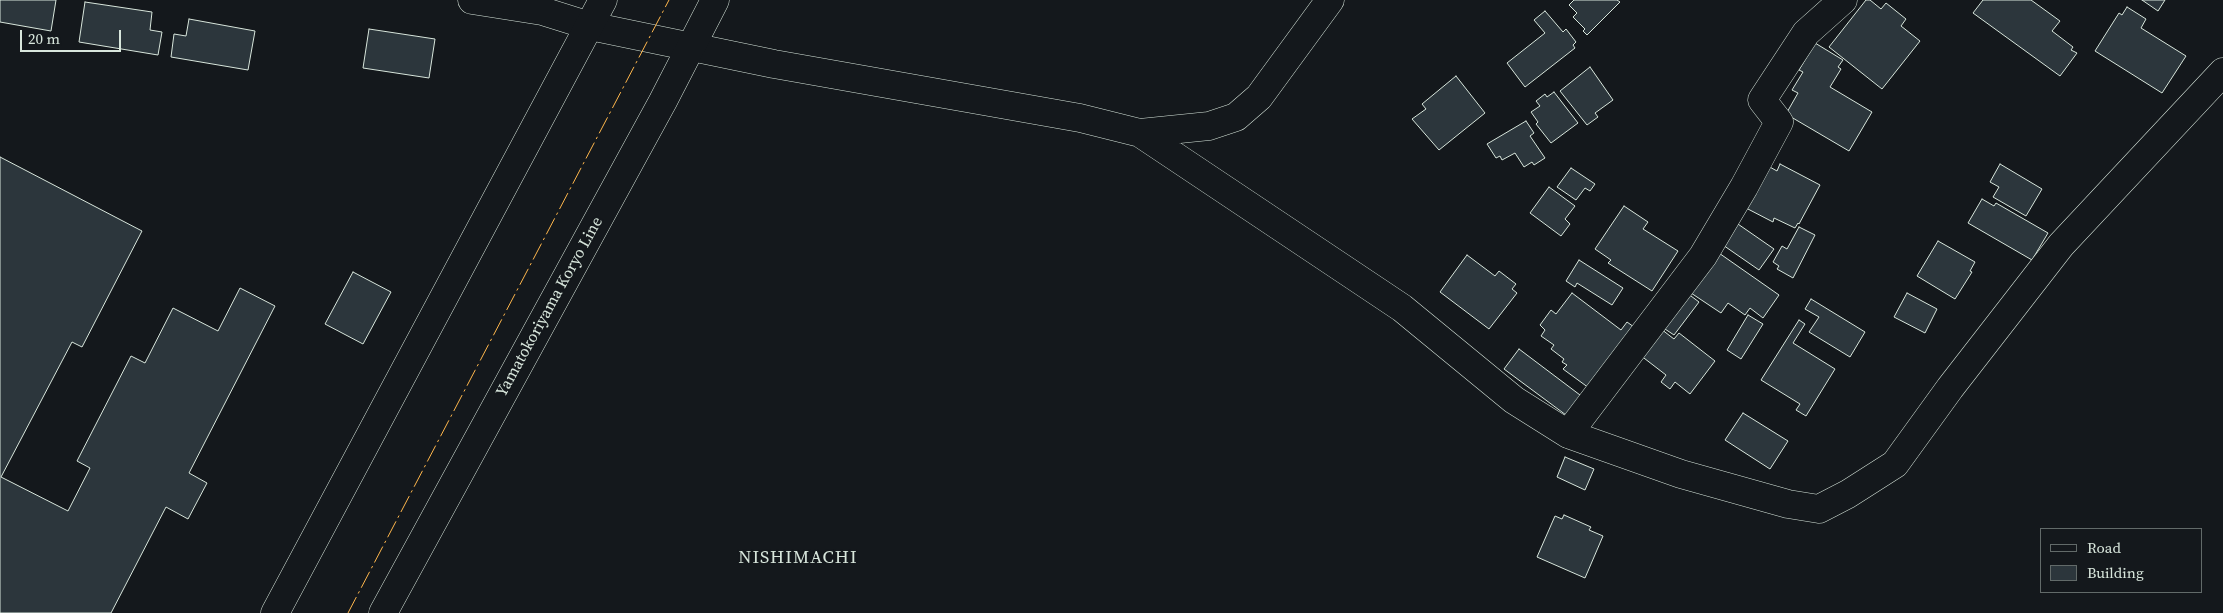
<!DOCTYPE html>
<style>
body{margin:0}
#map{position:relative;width:2223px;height:613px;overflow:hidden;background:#14181c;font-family:"Source Serif 4",serif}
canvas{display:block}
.legend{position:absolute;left:2040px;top:528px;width:162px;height:65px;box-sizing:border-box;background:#14181c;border:1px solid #626a69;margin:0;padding:6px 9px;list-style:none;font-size:15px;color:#d8e6dc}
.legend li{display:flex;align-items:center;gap:10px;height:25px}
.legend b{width:25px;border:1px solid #626a69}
.scale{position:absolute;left:20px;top:30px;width:101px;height:22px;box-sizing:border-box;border:2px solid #d8e6dc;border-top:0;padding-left:6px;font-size:15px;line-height:18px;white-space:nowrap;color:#d8e6dc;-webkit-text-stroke:4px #14181c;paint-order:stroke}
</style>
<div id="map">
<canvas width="2223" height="613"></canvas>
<ul class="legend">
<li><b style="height:6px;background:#14181c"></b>Road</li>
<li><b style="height:14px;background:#2c363c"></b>Building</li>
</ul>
<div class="scale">20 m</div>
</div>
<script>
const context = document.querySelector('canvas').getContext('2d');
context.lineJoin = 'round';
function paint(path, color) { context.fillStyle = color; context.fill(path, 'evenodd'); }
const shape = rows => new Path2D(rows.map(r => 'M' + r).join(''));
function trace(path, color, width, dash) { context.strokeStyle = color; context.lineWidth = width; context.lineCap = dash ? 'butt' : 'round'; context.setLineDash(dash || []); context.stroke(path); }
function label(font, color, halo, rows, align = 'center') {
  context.font = font + ' "Source Serif 4",serif'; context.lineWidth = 4; context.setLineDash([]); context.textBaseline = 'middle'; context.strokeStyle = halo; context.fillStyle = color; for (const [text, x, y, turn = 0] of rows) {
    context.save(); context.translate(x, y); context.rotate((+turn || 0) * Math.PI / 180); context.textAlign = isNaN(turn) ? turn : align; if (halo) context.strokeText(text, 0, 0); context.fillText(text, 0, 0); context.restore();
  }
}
const building = shape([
 [0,0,56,0,51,31,0,22,0,0],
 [1574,0,1617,0,1620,2,1587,35,1583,31,1585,29,1573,17,1577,13,1569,5,1574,0],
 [1866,0,1870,0,1881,9,1886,3,1906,19,1901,26,1920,41,1882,89,1829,47,1866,0],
 [1983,0,2031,0,2060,21,2052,31,2073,47,2071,50,2077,53,2060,76,1973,13,1983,0],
 [2142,0,2165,0,2158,11,2142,0],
 [85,2,152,12,150,30,162,32,158,55,79,42,85,2],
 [2127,7,2146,19,2141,28,2186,56,2162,93,2095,51,2119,13,2122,15,2127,7],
 [1545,11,1563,32,1566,29,1576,42,1573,45,1575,48,1525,87,1507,63,1545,33,1534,20,1545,11],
 [189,19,255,31,248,70,171,57,174,34,186,36,189,19],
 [369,29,435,39,429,78,363,68,369,29],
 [1815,43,1843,60,1838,67,1841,69,1830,87,1872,112,1849,151,1786,114,1798,93,1792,90,1803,72,1799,70,1815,43],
 [1590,67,1613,100,1595,113,1598,117,1587,125,1560,91,1590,67],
 [1456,76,1485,113,1439,150,1412,119,1426,109,1422,104,1456,76],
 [1554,92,1578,123,1551,143,1536,124,1538,122,1531,112,1540,106,1536,101,1545,94,1547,97,1554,92],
 [1526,121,1534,133,1530,136,1545,158,1534,165,1532,162,1524,167,1515,153,1502,160,1500,156,1496,158,1487,144,1526,121],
 [0,157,142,231,82,347,72,342,1,477,68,511,90,468,77,461,131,356,145,363,173,308,218,331,240,288,275,306,189,473,207,483,188,519,166,507,111,613,0,613,0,157],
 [1780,164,1820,185,1799,224,1798,223,1795,228,1774,218,1773,222,1746,208,1768,166,1777,171,1780,164],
 [2000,164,2042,189,2026,216,1993,197,1999,187,1990,182,2000,164],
 [1571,168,1595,184,1590,191,1585,188,1576,200,1557,187,1571,168],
 [1549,187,1575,206,1565,219,1570,224,1561,236,1530,213,1549,187],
 [1982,199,1994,206,1996,203,2048,233,2032,260,1968,223,1982,199],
 [1624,206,1648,222,1643,229,1678,251,1652,291,1608,263,1611,260,1595,249,1624,206],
 [1735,222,1774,249,1759,270,1720,243,1735,222],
 [1799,227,1815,235,1793,278,1777,269,1779,266,1773,262,1782,246,1787,249,1799,227],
 [1938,241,1975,262,1970,271,1972,272,1955,299,1917,276,1938,241],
 [1716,251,1779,295,1763,318,1750,308,1745,315,1728,303,1721,313,1688,291,1716,251],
 [1467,255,1495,276,1499,271,1516,284,1512,289,1517,293,1489,329,1440,292,1467,255],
 [1579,260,1623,288,1612,305,1577,283,1575,287,1566,281,1579,260],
 [353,272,391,292,363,344,325,324,353,272],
 [1572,293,1621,330,1627,322,1634,327,1589,388,1563,369,1567,365,1562,362,1564,359,1551,349,1554,345,1541,336,1545,330,1540,325,1551,310,1556,314,1572,293],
 [1687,293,1699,302,1674,335,1662,327,1687,293],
 [1907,293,1937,309,1925,333,1894,317,1907,293],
 [1811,299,1865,332,1850,357,1809,332,1819,317,1805,309,1811,299],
 [1748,315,1763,324,1741,359,1727,350,1748,315],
 [1799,320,1805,324,1793,343,1835,369,1806,416,1796,410,1800,404,1761,380,1799,320],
 [1661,329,1674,339,1679,333,1715,361,1690,394,1675,382,1670,389,1661,382,1666,375,1640,355,1661,329],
 [1519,349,1584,398,1570,418,1504,369,1519,349],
 [1743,413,1788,441,1770,469,1725,440,1743,413],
 [1565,457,1594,469,1585,490,1557,477,1565,457],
 [1564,515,1591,527,1589,530,1603,536,1585,578,1537,557,1555,516,1562,519,1564,515]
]);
const minor = shape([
 [472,0,542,11,590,26,774,64,1080,118,1140,133,1402,308,1514,400,1568,434,1681,474,1788,504,1819,509,1848,494,1895,464,1950,388,2061,245,2223,72],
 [1140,133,1209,126,1236,117,1259,97,1330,0],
 [1568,434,1703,256,1744,187,1779,122,1762,100,1806,33,1843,0]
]);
const major = shape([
 [275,613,603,0],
 [383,613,663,101,715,0]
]);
const power = shape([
 [348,613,669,0]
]);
const streetNames = [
 ["Yamatokoriyama Koryo Line",550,307,-61]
];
const neighbourhoodNames = [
 ["NISHIMACHI",798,558]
];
paint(building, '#2c363c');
trace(building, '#d8e6dc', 1);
trace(minor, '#d8e6dc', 29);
trace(major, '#d8e6dc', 29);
trace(minor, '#14181c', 28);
trace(major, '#14181c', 28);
trace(power, '#ffb74d', 1, [18, 4, 2.5, 4]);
label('16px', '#d8e6dc', '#14181c', streetNames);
context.letterSpacing = '1px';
label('18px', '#d8e6dc', '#14181c', neighbourhoodNames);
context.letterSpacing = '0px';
</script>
